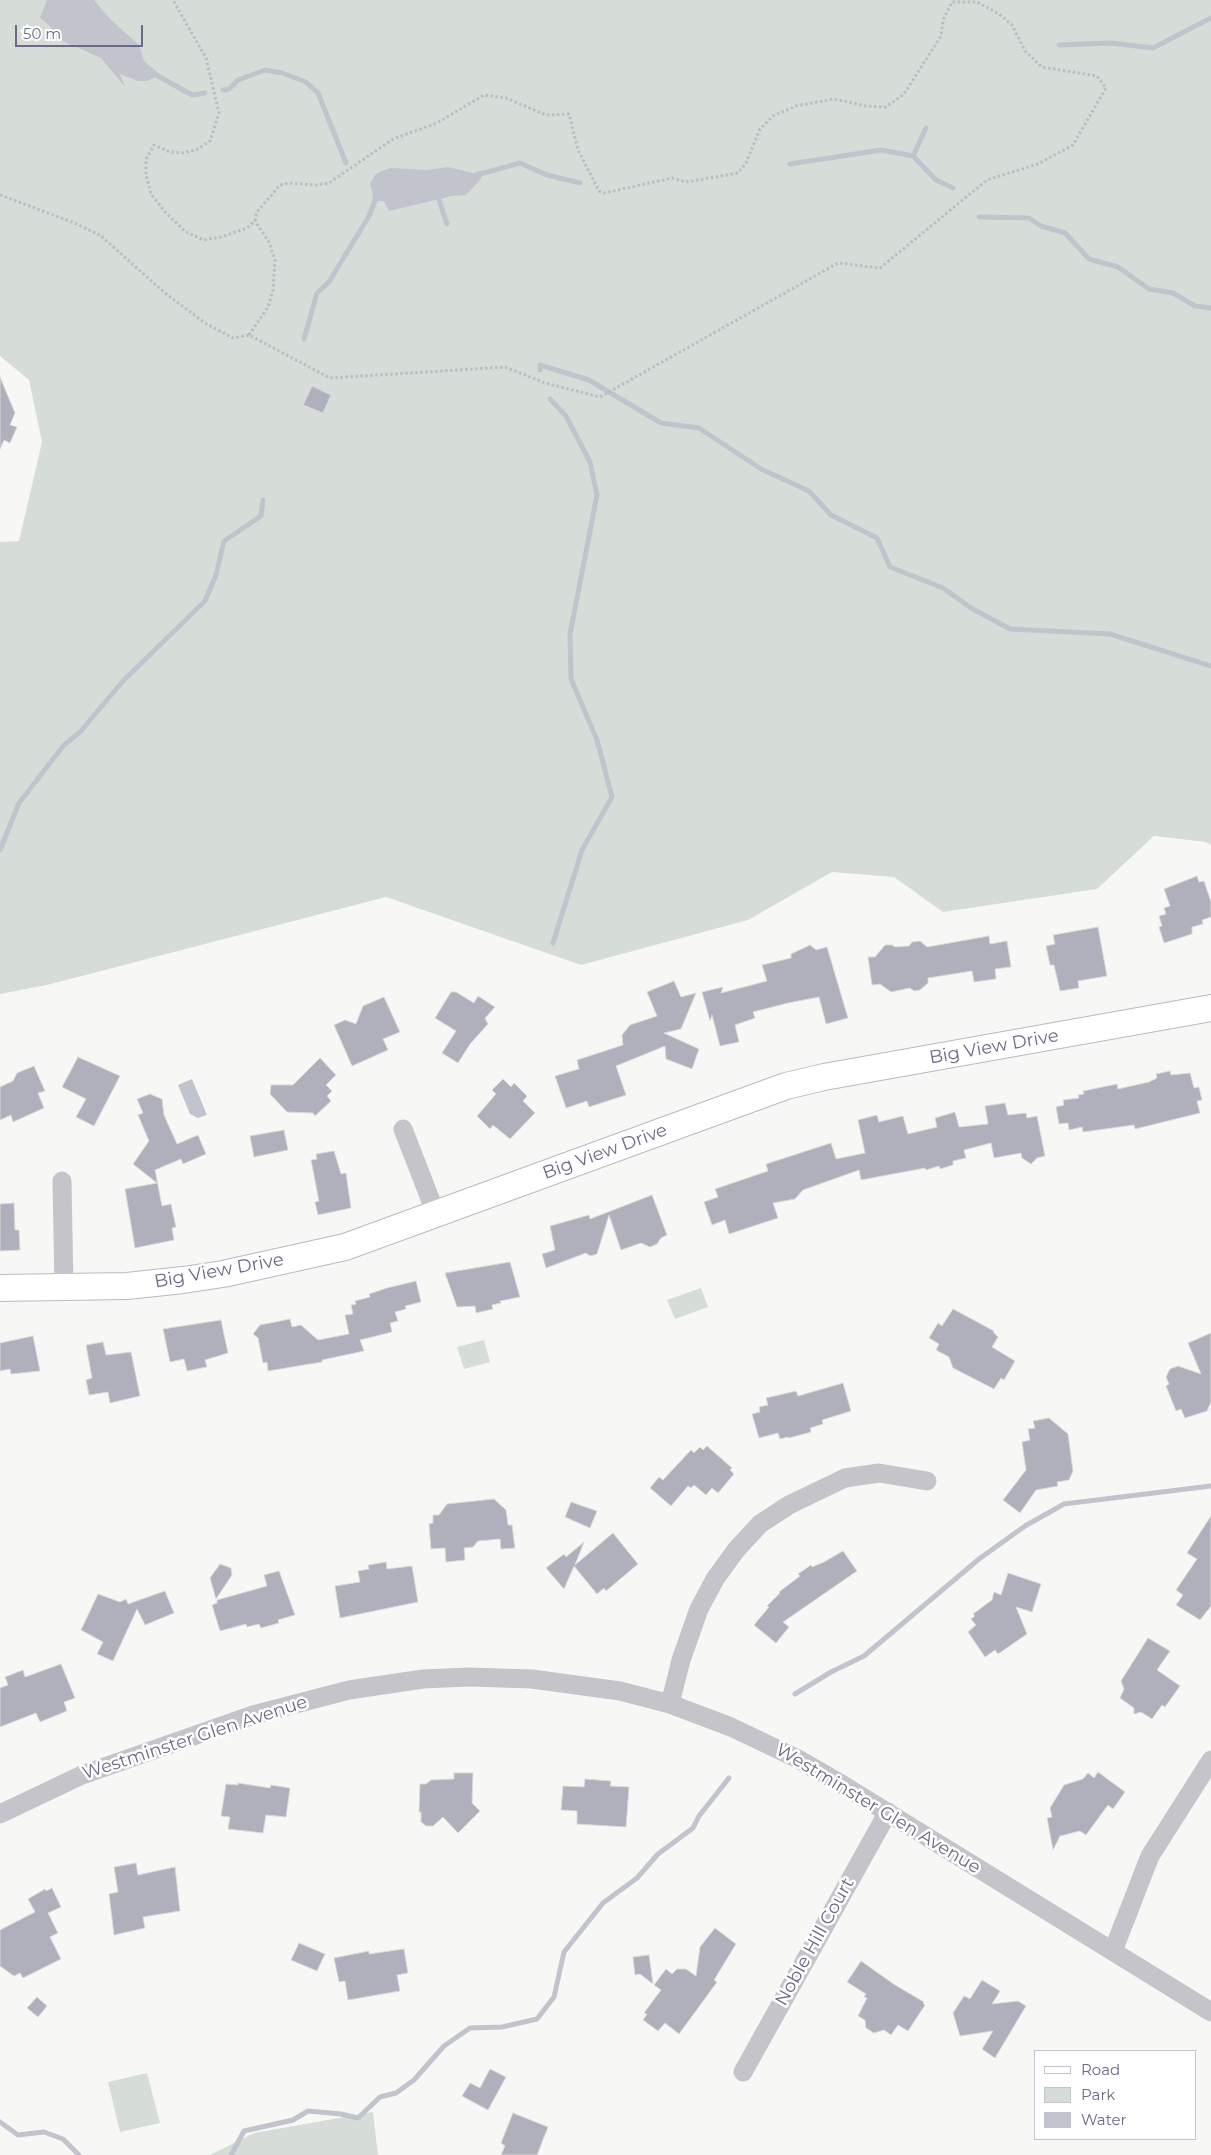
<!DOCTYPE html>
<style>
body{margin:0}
#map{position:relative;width:1211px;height:2155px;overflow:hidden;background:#f7f8f6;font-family:Montserrat,sans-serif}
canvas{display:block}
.legend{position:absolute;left:1034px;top:2050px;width:162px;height:90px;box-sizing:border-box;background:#fff;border:1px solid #c4c3ce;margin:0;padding:6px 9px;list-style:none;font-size:15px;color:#6b6a85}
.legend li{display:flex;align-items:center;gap:10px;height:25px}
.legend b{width:25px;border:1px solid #c4c3ce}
.scale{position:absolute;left:15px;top:25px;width:128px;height:22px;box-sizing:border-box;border:2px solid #6b6a85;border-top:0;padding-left:6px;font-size:15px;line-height:18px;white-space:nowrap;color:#6b6a85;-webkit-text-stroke:4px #fff;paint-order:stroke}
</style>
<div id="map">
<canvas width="1211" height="2155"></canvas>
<ul class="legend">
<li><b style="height:6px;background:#fff"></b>Road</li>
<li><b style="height:14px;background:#d6ddd8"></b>Park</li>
<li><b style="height:14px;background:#c2c4cd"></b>Water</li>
</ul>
<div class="scale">50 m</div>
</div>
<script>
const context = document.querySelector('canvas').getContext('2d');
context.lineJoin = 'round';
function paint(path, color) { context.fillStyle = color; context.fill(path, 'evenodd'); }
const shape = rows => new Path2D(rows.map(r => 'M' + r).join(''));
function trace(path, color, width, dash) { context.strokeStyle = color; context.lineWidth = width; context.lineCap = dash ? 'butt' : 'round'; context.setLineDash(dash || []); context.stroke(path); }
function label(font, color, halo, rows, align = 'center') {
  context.font = font + ' Montserrat,sans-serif'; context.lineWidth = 5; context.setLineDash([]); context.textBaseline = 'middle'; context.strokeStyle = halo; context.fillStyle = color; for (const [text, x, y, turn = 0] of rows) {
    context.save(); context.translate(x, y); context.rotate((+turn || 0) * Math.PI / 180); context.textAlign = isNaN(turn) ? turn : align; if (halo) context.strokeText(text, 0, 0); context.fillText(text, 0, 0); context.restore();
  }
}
const green = shape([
 [0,0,1211,0,1211,845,1206,842,1154,836,1097,889,943,912,894,877,832,872,748,920,581,965,386,897,47,985,0,994,0,542,19,541,42,442,29,380,0,356],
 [701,1288,708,1307,675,1319,667,1300],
 [484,1340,490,1362,464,1369,457,1347],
 [147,2073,160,2123,120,2132,108,2082],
 [373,2112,378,2155,210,2155,254,2133]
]);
const water = shape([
 [47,0,94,0,109,18,139,45,146,67,158,76,147,81,138,81,120,74,125,87,101,58,56,38,50,26,40,18],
 [448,167,482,175,480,180,466,195,452,196,389,211,384,201,375,201,370,184,375,175,379,172,391,168,427,170],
 [192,1079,207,1115,198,1118,190,1114,178,1085]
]);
const stream = shape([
 [1059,45,1111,43,1153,48,1211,18],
 [141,62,158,76,192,95,205,93],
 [223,90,229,89,238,80,265,70,282,73,306,82,318,93,346,163],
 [913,156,926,128],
 [790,164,881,150,913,156,936,180,953,188],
 [476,175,520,163,547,175,580,183],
 [437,194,447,224],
 [979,217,1029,218,1041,226,1065,233,1089,259,1118,267,1149,289,1173,293,1195,306,1211,308],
 [304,339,317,293,329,282,369,216,375,201,375,194],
 [540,370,540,365,589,380,661,423,699,428,761,469,809,491,831,515,877,538,890,567,943,588,971,608,1010,629,1110,634,1211,666],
 [550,399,566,416,590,462,597,495,570,634,571,679,597,740,612,797,582,850,553,943],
 [0,850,19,803,64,745,80,732,123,681,205,601,216,575,224,541,261,516,263,500],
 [795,1694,831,1672,864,1656,979,1559,1025,1526,1064,1504,1211,1486],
 [0,2122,18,2135,44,2132,63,2139,79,2155],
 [231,2155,244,2131,293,2120,308,2111,341,2114,358,2118,380,2097,396,2093,414,2080,444,2046,470,2028,502,2027,537,2019,554,1997,564,1952,603,1903,637,1878,658,1854,693,1828,699,1816,729,1778]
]);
const building = shape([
 [0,377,15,413,10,425,17,427,10,443,4,440,0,449,0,377],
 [312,386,331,395,323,413,303,405,312,386],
 [1197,876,1199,882,1204,881,1211,902,1211,917,1202,920,1203,924,1192,927,1192,934,1164,943,1159,927,1162,926,1159,916,1166,914,1164,908,1170,906,1164,889,1197,876],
 [1098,927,1107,976,1078,981,1079,988,1060,991,1054,965,1050,965,1046,946,1055,944,1053,935,1098,927],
 [989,936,990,944,1007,941,1011,967,995,969,996,979,974,982,972,971,928,978,928,983,920,990,914,991,910,988,891,992,880,984,872,985,868,957,875,957,885,945,892,945,895,947,909,946,912,942,920,941,927,947,989,936],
 [810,945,816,950,827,947,848,1018,826,1024,819,997,788,1003,753,1012,755,1018,735,1025,739,1042,720,1046,712,1015,710,1021,702,992,723,987,721,993,767,981,762,965,791,958,791,954,810,945],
 [674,981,681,997,696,993,681,1029,664,1033,699,1049,692,1069,666,1059,665,1046,616,1066,626,1095,589,1107,587,1101,566,1108,555,1076,579,1069,577,1060,623,1045,622,1035,630,1025,657,1016,647,992,674,981],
 [451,992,456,992,474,1003,478,996,495,1007,485,1018,488,1024,470,1044,458,1063,442,1053,456,1031,435,1018,451,992],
 [384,997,400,1032,383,1039,388,1050,352,1066,334,1025,345,1020,356,1024,363,1006,384,997],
 [78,1057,120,1076,94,1126,76,1117,86,1099,62,1087,78,1057],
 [320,1058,336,1075,326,1085,332,1091,327,1096,331,1101,315,1116,313,1113,287,1112,270,1094,271,1085,293,1085,320,1058],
 [34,1066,45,1091,38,1093,44,1108,13,1122,11,1115,0,1120,0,1087,13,1081,17,1073,34,1066],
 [1170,1071,1171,1075,1190,1073,1194,1088,1199,1087,1202,1100,1197,1101,1200,1113,1135,1129,1134,1125,1083,1132,1082,1127,1069,1130,1068,1123,1059,1124,1056,1107,1064,1105,1063,1100,1079,1098,1078,1095,1084,1094,1083,1091,1117,1084,1118,1089,1149,1082,1157,1078,1156,1074,1170,1071],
 [503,1079,511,1087,514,1083,527,1096,523,1101,535,1113,510,1139,493,1125,490,1129,477,1116,496,1094,492,1090,503,1079],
 [150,1094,162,1099,164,1115,177,1144,198,1135,206,1154,183,1164,181,1159,155,1170,162,1206,171,1204,176,1227,172,1228,174,1240,135,1248,125,1189,157,1183,133,1164,149,1141,138,1115,143,1113,137,1099,150,1094],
 [1005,1103,1008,1115,1026,1113,1027,1118,1037,1116,1045,1156,1037,1158,1031,1164,1022,1158,1021,1153,994,1158,991,1143,964,1150,966,1158,953,1161,953,1165,940,1169,939,1166,926,1170,925,1168,861,1180,859,1170,803,1190,795,1199,773,1203,778,1218,729,1234,725,1220,712,1225,704,1202,718,1197,715,1189,768,1171,766,1164,831,1143,836,1159,865,1153,858,1120,877,1115,879,1122,903,1116,908,1134,937,1127,935,1118,955,1112,959,1127,988,1124,985,1106,1005,1103],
 [284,1130,288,1150,254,1157,250,1136,284,1130],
 [334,1151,341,1174,346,1173,351,1208,318,1215,315,1202,319,1201,311,1160,317,1159,316,1154,334,1151],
 [652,1195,667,1235,661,1238,657,1244,650,1247,641,1243,621,1250,609,1215,597,1254,590,1256,586,1253,546,1268,542,1254,555,1250,550,1226,589,1215,590,1219,652,1195],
 [14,1203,15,1230,19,1230,20,1250,0,1251,0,1204,14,1203],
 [510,1262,520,1297,500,1301,501,1303,492,1305,493,1309,476,1313,475,1306,457,1307,445,1273,510,1262],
 [416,1281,421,1302,405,1306,406,1309,395,1312,398,1321,390,1323,392,1332,360,1340,364,1351,322,1360,322,1362,268,1371,267,1362,263,1363,258,1338,253,1334,260,1325,290,1319,292,1327,301,1325,318,1340,349,1334,345,1315,353,1314,351,1305,356,1304,355,1301,370,1297,369,1294,387,1288,416,1281],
 [953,1309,994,1331,993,1332,998,1337,992,1347,1015,1361,1004,1380,1001,1378,994,1389,953,1368,949,1357,936,1350,939,1344,929,1338,938,1323,942,1326,953,1309],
 [221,1320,228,1353,205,1360,207,1367,187,1371,184,1359,170,1362,163,1329,221,1320],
 [1211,1333,1211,1402,1207,1411,1185,1418,1181,1409,1176,1411,1166,1386,1169,1384,1166,1377,1170,1369,1178,1366,1201,1374,1188,1343,1211,1333],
 [33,1336,40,1371,11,1374,10,1369,0,1371,0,1343,33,1336],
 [103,1342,106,1355,131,1352,140,1396,110,1403,108,1392,89,1395,86,1380,92,1378,86,1345,103,1342],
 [843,1383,851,1411,822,1420,823,1424,810,1428,811,1432,789,1438,788,1437,780,1439,778,1433,759,1438,752,1414,760,1412,759,1407,768,1405,766,1398,796,1391,798,1396,843,1383],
 [1049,1418,1068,1434,1073,1471,1069,1480,1057,1482,1058,1486,1036,1490,1020,1513,1003,1500,1026,1470,1022,1442,1030,1440,1028,1429,1035,1428,1033,1421,1049,1418],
 [707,1446,732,1468,730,1470,734,1474,718,1493,712,1488,706,1495,694,1485,691,1488,688,1486,671,1506,650,1488,659,1477,663,1480,691,1450,694,1453,700,1447,703,1450,707,1446],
 [494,1499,506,1510,508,1525,512,1525,515,1548,501,1549,500,1539,478,1541,473,1547,464,1548,465,1560,446,1562,445,1548,431,1549,429,1524,433,1523,433,1515,439,1515,447,1504,494,1499],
 [571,1502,597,1511,590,1528,565,1517,571,1502],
 [1211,1516,1211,1606,1200,1620,1176,1605,1183,1595,1176,1590,1197,1559,1187,1553,1211,1516],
 [613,1533,638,1564,606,1591,604,1588,597,1594,574,1566,564,1589,546,1568,564,1554,566,1557,584,1542,575,1565,613,1533],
 [843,1551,857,1571,783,1622,789,1627,776,1643,754,1625,769,1607,767,1606,780,1593,779,1592,800,1576,798,1574,811,1565,812,1567,824,1562,843,1551],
 [386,1562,387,1569,412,1566,418,1602,340,1618,335,1586,360,1582,358,1571,369,1569,368,1565,386,1562],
 [220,1564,231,1568,232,1575,216,1599,210,1578,220,1564],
 [279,1571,295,1615,278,1620,279,1623,261,1628,259,1624,247,1627,246,1624,220,1631,212,1605,217,1603,217,1600,267,1586,264,1575,279,1571],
 [1008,1573,1041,1584,1032,1612,1016,1607,1027,1634,998,1654,995,1650,985,1657,968,1632,976,1625,971,1619,975,1616,973,1614,992,1600,994,1592,1001,1595,1008,1573],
 [165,1591,174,1613,145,1625,137,1609,113,1661,97,1654,103,1642,81,1630,98,1594,120,1602,126,1599,128,1604,165,1591],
 [1148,1638,1170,1651,1157,1670,1180,1686,1165,1707,1162,1705,1152,1719,1141,1712,1134,1714,1134,1708,1120,1698,1124,1689,1121,1681,1148,1638],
 [61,1664,75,1698,64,1702,67,1711,40,1722,36,1713,0,1727,0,1688,8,1685,5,1677,23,1670,25,1677,61,1664],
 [1098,1772,1125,1792,1113,1809,1108,1805,1086,1835,1080,1831,1060,1836,1053,1850,1047,1818,1052,1817,1050,1808,1064,1785,1083,1779,1088,1773,1094,1778,1098,1772],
 [454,1773,473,1773,472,1803,480,1811,458,1833,443,1817,433,1826,426,1826,421,1822,421,1812,419,1812,420,1784,426,1784,431,1780,454,1779,454,1773],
 [585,1779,611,1781,610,1786,629,1787,626,1827,577,1824,577,1811,561,1810,563,1786,584,1787,585,1779],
 [238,1783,270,1788,271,1785,290,1788,286,1817,266,1815,263,1833,228,1829,230,1817,221,1816,226,1784,238,1785,238,1783],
 [136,1863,138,1875,175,1867,180,1911,143,1917,145,1928,114,1935,109,1894,118,1892,114,1867,136,1863],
 [52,1888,61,1907,48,1913,58,1933,50,1937,61,1959,23,1978,20,1973,14,1976,0,1966,0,1930,35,1912,28,1899,45,1889,46,1891,52,1888],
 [715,1928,736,1944,714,1980,717,1982,679,2034,665,2023,658,2031,643,2020,647,2014,644,2013,661,1990,654,1985,666,1969,672,1974,677,1969,686,1969,696,1976,700,1947,715,1928],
 [299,1943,325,1954,317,1971,291,1960,299,1943],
 [404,1949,408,1973,397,1975,400,1991,348,2000,345,1981,339,1982,334,1958,369,1951,369,1954,404,1949],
 [649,1955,653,1984,640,1974,635,1975,633,1957,649,1955],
 [861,1961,895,1985,924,2002,923,2003,925,2005,908,2031,898,2025,891,2035,884,2030,874,2033,866,2028,865,2020,858,2016,867,1998,864,1997,866,1994,847,1982,861,1961],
 [982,1980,1000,1991,992,2004,1018,2001,1026,2006,995,2058,982,2049,993,2031,960,2036,953,2013,964,1996,970,1999,982,1980],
 [37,1997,47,2006,38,2017,27,2008,37,1997],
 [490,2069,506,2077,488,2110,462,2096,470,2083,480,2088,490,2069],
 [513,2113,548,2127,537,2155,501,2155,505,2146,501,2143,513,2113]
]);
const path = shape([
 [0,195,72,222,100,235,165,293,205,323,233,338,249,335,330,378,505,367,545,383,600,397,838,263,880,268,987,180,1038,164,1073,145,1106,88,1097,76,1042,67,1025,51,1012,25,999,14,977,2,952,2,943,20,941,36,904,94,886,107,866,106,834,99,796,106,773,116,760,129,746,163,738,173,686,182,672,178,604,193,599,191,578,150,569,114,546,115,506,98,484,95,437,123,393,139,329,183,316,185,289,183,280,185,257,212,255,221,247,228,221,237,204,240,186,232,166,213,151,194,146,175,146,159,154,145,170,152,183,153,198,149,210,141,219,113,206,58,173,0],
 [249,335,268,307,273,290,275,260,269,242,255,221]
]);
const street = shape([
 [403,1129,436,1214],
 [62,1181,64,1288],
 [670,1704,681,1660,699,1609,715,1579,736,1550,760,1524,789,1505,845,1478,879,1473,927,1481],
 [0,1814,82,1775,253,1715,349,1690,423,1679,469,1677,532,1679,620,1691,670,1704,731,1727,798,1759,843,1785,1211,2012],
 [1113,1951,1150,1856,1211,1760],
 [743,2072,888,1812]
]);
const secondary = shape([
 [0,1288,127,1286,183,1280,223,1274,345,1247,786,1086,824,1077,1211,1008]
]);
const streetNames = [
 ["Big View Drive",994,1047,-10],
 ["Big View Drive",605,1152,-20],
 ["Big View Drive",219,1271,-10],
 ["Westminster Glen Avenue",195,1738,-18],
 ["Westminster Glen Avenue",878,1809,31],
 ["Noble Hill Court",815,1942,-61]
];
paint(green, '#d6ddd8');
paint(water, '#c2c4cd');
trace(stream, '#c2c4cd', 5);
paint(building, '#afb0bb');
trace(building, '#d9dad9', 1);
trace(secondary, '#b9b9c1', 28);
trace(path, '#bcbcc1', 3, [2.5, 2.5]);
trace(street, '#c5c4cb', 19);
trace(secondary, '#fff', 26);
label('18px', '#6b6a85', '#fff', streetNames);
</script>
